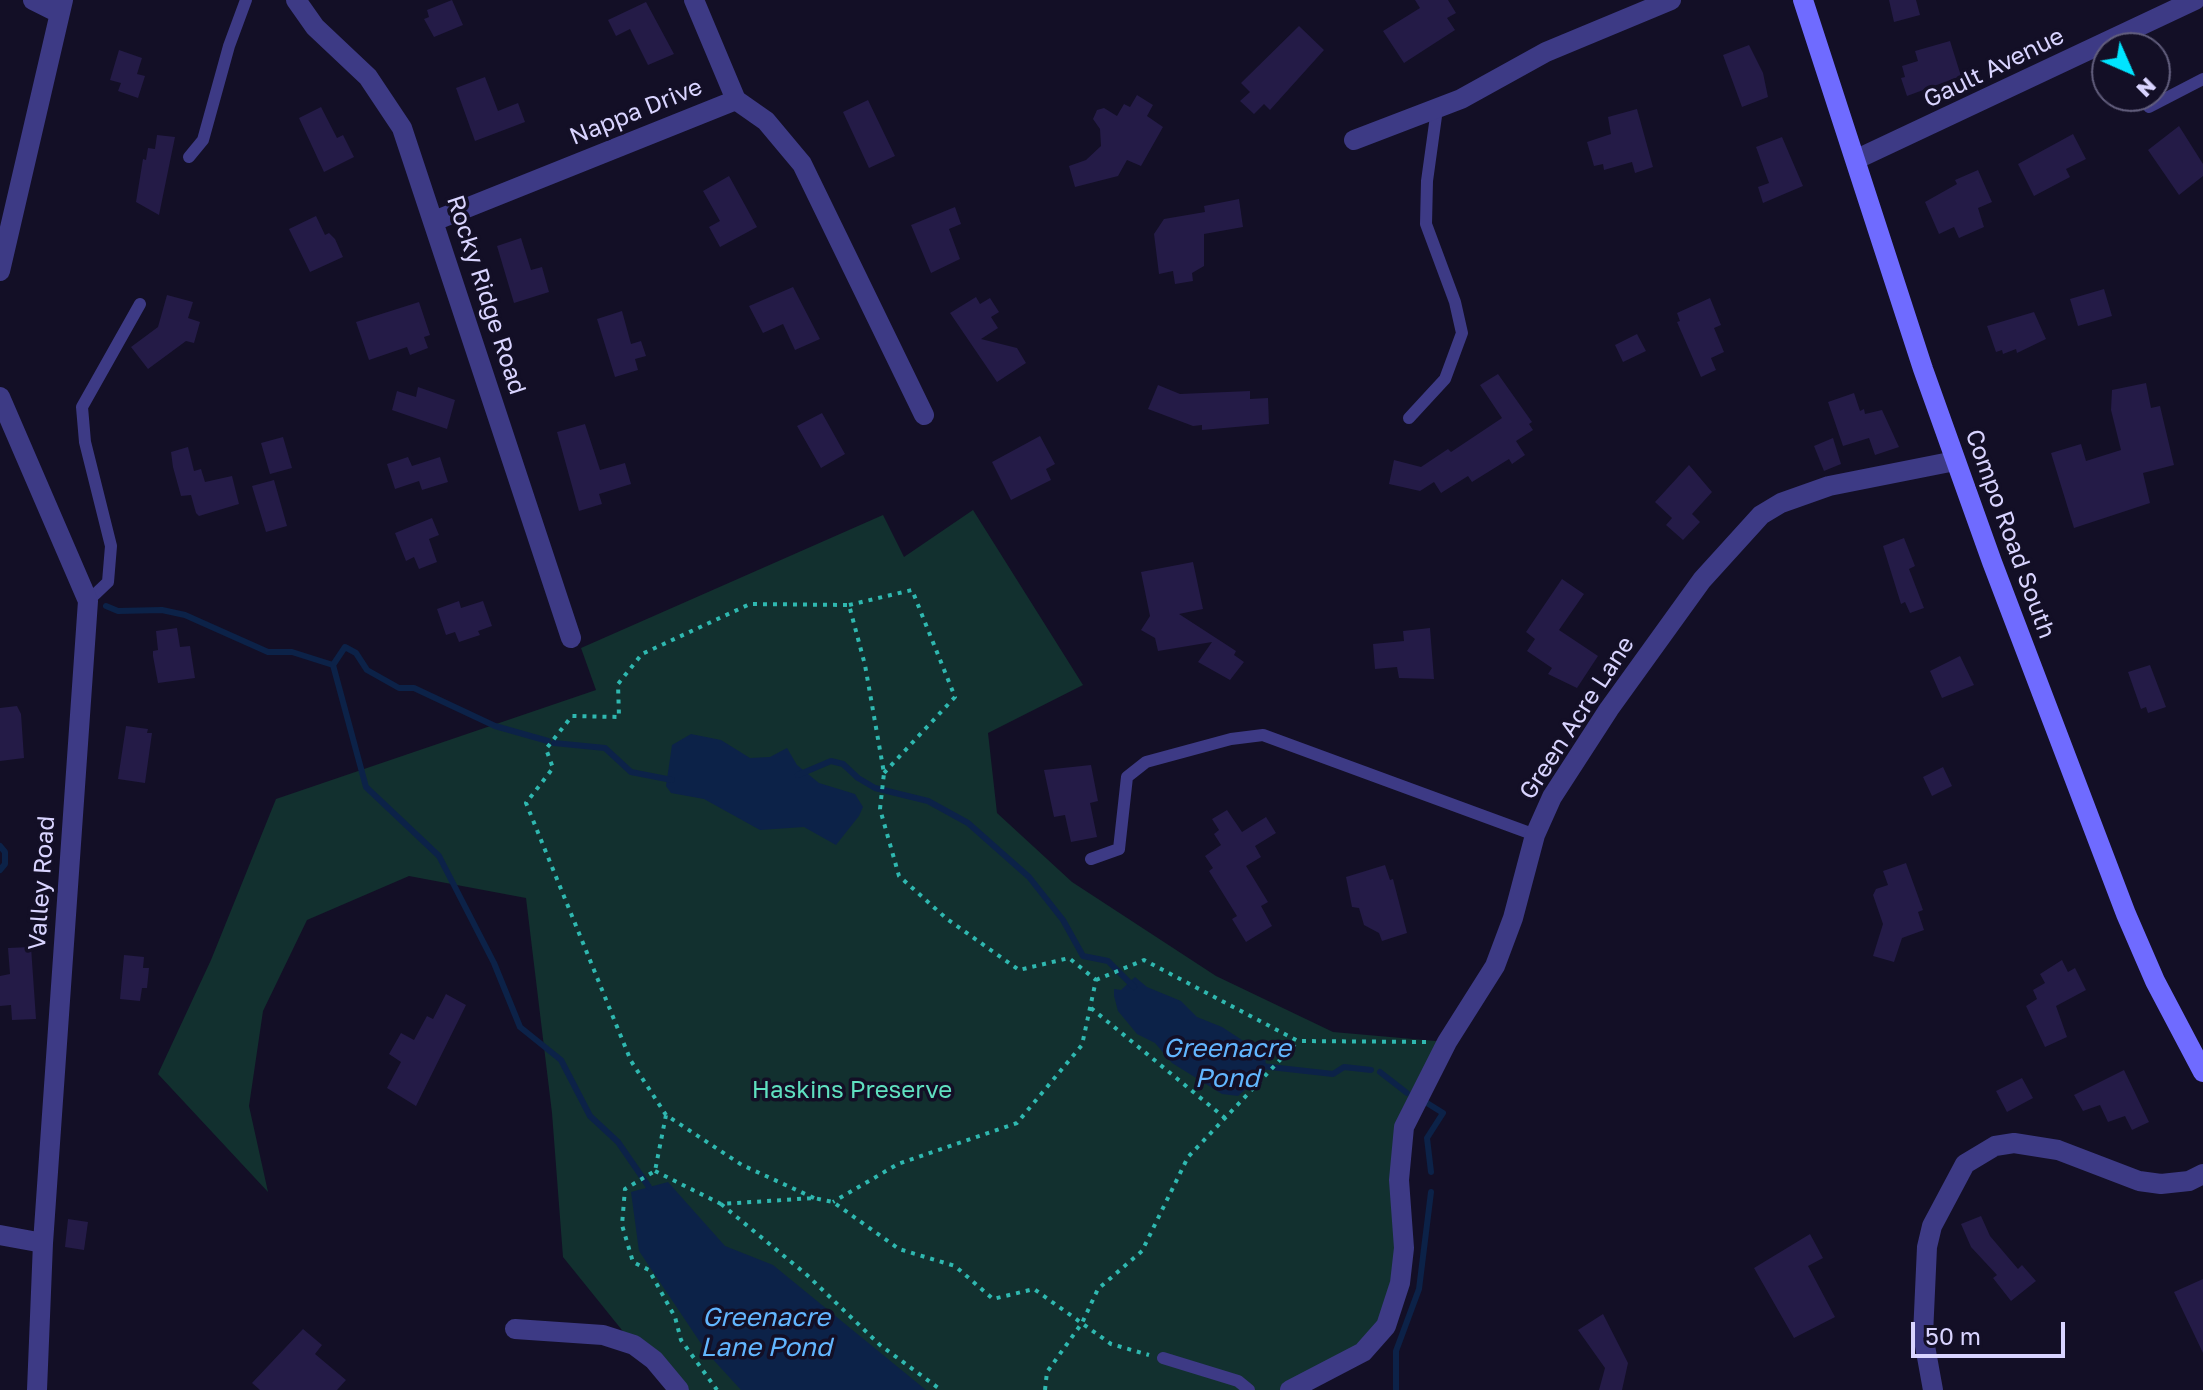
<!DOCTYPE html>
<style>
body{margin:0}
#map{position:relative;width:2203px;height:1390px;overflow:hidden;background:#130f26;font-family:"Golos Text",sans-serif}
canvas{display:block}
.north{position:absolute;left:2091px;top:32px;width:80px;height:80px;box-sizing:border-box;background:#130f26;border:2px solid #625e7d;border-radius:50%;rotate:135deg;font-size:22px;font-weight:700;line-height:32px;text-align:center;color:#d9d4ff}
.north::after{content:'';display:block;margin:auto;width:28px;height:36px;background:#00e5ff;clip-path:polygon(50% 0,100% 100%,50% 72%,0 100%)}
.scale{position:absolute;left:1911px;top:1322px;width:154px;height:36px;box-sizing:border-box;border:4px solid #d9d4ff;border-top:0;padding-left:10px;font-size:24px;line-height:28px;white-space:nowrap;color:#d9d4ff;-webkit-text-stroke:6px #130f26;paint-order:stroke}
</style>
<div id="map">
<canvas width="2203" height="1390"></canvas>
<div class="north">N</div>
<div class="scale">50 m</div>
</div>
<script>
const context = document.querySelector('canvas').getContext('2d');
context.lineJoin = 'round';
function paint(path, color) { context.fillStyle = color; context.fill(path, 'evenodd'); }
const shape = rows => new Path2D(rows.map(r => 'M' + r).join(''));
function trace(path, color, width, dash) { context.strokeStyle = color; context.lineWidth = width; context.lineCap = dash ? 'butt' : 'round'; context.setLineDash(dash || []); context.stroke(path); }
function label(font, color, halo, rows, align = 'center') {
  context.font = font + ' "Golos Text",sans-serif'; context.lineWidth = 7; context.setLineDash([]); context.textBaseline = 'middle'; context.strokeStyle = halo; context.fillStyle = color; for (const [text, x, y, turn = 0] of rows) {
    context.save(); context.translate(x, y); context.rotate((+turn || 0) * Math.PI / 180); context.textAlign = isNaN(turn) ? turn : align; if (halo) context.strokeText(text, 0, 0); context.fillText(text, 0, 0); context.restore();
  }
}
const green = shape([
 [973,510,1083,685,988,733,997,813,1072,882,1216,976,1333,1032,1447,1042,1399,1153,1404,1248,1386,1326,1294,1390,679,1390,634,1345,563,1257,552,1113,526,898,409,876,307,920,263,1011,249,1106,268,1192,158,1074,211,960,276,799,596,690,581,648,883,515,904,557]
]);
const water = shape([
 [691,734,721,740,750,758,770,757,787,748,797,765,819,783,855,794,863,807,859,816,836,845,804,827,760,830,704,799,671,793,666,786,672,745],
 [1135,977,1147,987,1181,1001,1197,1017,1222,1027,1265,1055,1266,1067,1254,1082,1238,1096,1222,1094,1172,1063,1155,1043,1137,1034,1118,1011,1114,996,1114,989,1121,990],
 [668,1182,725,1246,773,1265,926,1390,741,1390,708,1354,639,1251,631,1192]
]);
const stream = shape([
 [106,606,118,611,162,610,185,615,268,652,292,652,333,665,366,787,439,856,494,963,520,1027,561,1060,590,1116,618,1142,649,1187],
 [333,665,345,647,356,653,367,670,399,688,414,688,495,726,548,741],
 [554,743,605,748,631,772,672,780],
 [798,775,831,761,843,764,858,778,875,788,928,801,968,823,1029,877,1063,920,1083,956,1108,961,1134,987],
 [0,846,5,852,5,864,0,870],
 [1261,1066,1333,1074,1344,1067,1371,1070],
 [1380,1072,1407,1093],
 [1427,1103,1443,1113,1427,1138,1431,1172],
 [1396,1390,1396,1351,1419,1289,1431,1192]
]);
const building = shape([
 [452,0,463,25,434,37,424,19,429,17,427,10],
 [1415,0,1448,0,1456,13,1447,18,1455,30,1404,63,1383,31,1420,8],
 [1889,0,1916,0,1920,15,1894,22],
 [646,2,674,54,648,65,630,29,616,36,608,20],
 [1299,26,1324,50,1270,110,1264,104,1254,114,1240,101,1250,92,1241,83],
 [1950,41,1961,76,1907,96,1901,78,1905,77,1902,66,1918,61,1915,51],
 [1749,45,1763,73,1768,97,1742,107,1723,55],
 [119,50,142,58,137,74,145,76,138,98,118,91,121,83,110,80],
 [485,77,498,111,518,103,525,122,475,141,456,88],
 [1137,95,1153,105,1147,116,1163,127,1141,166,1127,160,1118,176,1075,187,1069,166,1086,160,1101,146,1100,129,1093,119,1097,110,1104,108,1117,116,1124,104,1130,107],
 [868,100,895,156,869,168,843,112],
 [321,107,337,138,343,135,354,157,324,172,299,118],
 [1637,109,1653,167,1635,173,1632,162,1604,170,1603,164,1594,166,1587,142,1611,134,1608,117],
 [2179,126,2203,164,2203,176,2179,195,2148,150],
 [2073,134,2086,159,2066,169,2070,177,2034,196,2018,164],
 [157,135,175,137,159,215,136,202,143,159,146,160,148,148,155,149],
 [1782,137,1803,186,1763,203,1758,187,1769,183,1756,147],
 [1978,170,1992,202,1978,208,1984,227,1959,238,1954,227,1939,234,1925,202,1957,184,1955,180],
 [729,176,757,227,720,247,709,227,720,221,703,191],
 [1239,199,1243,227,1204,234,1204,266,1192,273,1193,281,1175,284,1173,271,1159,274,1154,234,1164,219,1205,212,1204,206],
 [955,207,961,224,949,229,960,259,931,273,911,225],
 [316,216,325,235,329,233,335,239,343,257,310,272,289,229],
 [521,238,531,270,542,267,549,292,514,303,497,246],
 [793,287,820,339,795,350,783,324,763,333,749,306],
 [2104,289,2112,316,2078,326,2070,299],
 [167,295,193,302,188,318,200,322,194,343,186,341,148,369,131,347,158,327],
 [976,297,980,304,990,298,999,312,991,317,998,328,981,339,1017,348,1026,363,997,382,950,313],
 [1710,298,1721,325,1714,328,1724,352,1711,358,1716,370,1701,377,1677,322,1680,321,1677,313],
 [419,302,430,335,424,337,428,348,410,355,407,347,369,360,356,322],
 [622,311,631,344,641,341,646,356,635,359,638,370,615,377,597,319],
 [2034,312,2046,339,2017,353,2016,349,2003,354,2002,350,1996,352,1987,326],
 [1637,334,1646,351,1623,362,1615,345],
 [1498,374,1532,422,1529,424,1533,430,1516,441,1525,455,1512,464,1509,459,1472,482,1468,476,1441,493,1434,482,1420,491,1389,484,1394,460,1421,467,1448,449,1451,452,1502,418,1480,385],
 [2146,383,2151,408,2160,406,2174,465,2143,473,2150,503,2074,528,2051,453,2081,444,2086,461,2121,450,2111,410,2112,390],
 [1158,385,1180,394,1250,391,1250,399,1268,398,1269,424,1202,430,1202,425,1193,426,1148,409],
 [418,387,455,400,447,429,392,410,397,391,416,397],
 [1854,393,1860,411,1864,409,1865,414,1882,410,1899,447,1875,455,1869,438,1843,446,1828,402],
 [822,413,845,454,821,468,797,426],
 [585,424,600,470,625,463,631,484,599,494,602,504,579,511,557,432],
 [1040,436,1055,464,1046,469,1051,480,1011,500,992,462],
 [283,437,292,468,270,474,261,443],
 [1833,438,1841,464,1824,471,1814,446],
 [188,447,194,471,201,469,205,482,232,476,239,504,199,516,196,513,191,495,181,496,173,467,171,452],
 [408,457,412,466,440,457,448,482,422,490,419,481,395,489,387,464],
 [1689,465,1712,492,1692,514,1700,522,1683,540,1666,525,1672,518,1655,502],
 [274,480,287,526,266,532,252,486],
 [432,518,439,535,429,539,437,562,419,569,414,557,406,561,395,533],
 [1904,538,1915,566,1909,569,1924,608,1910,613,1905,602,1901,604,1883,546],
 [1193,562,1203,609,1179,614,1236,651,1234,655,1244,662,1230,680,1198,662,1212,642,1158,651,1155,638,1141,630,1150,616,1141,572],
 [1562,579,1584,594,1559,630,1598,656,1577,688,1548,674,1552,668,1527,651,1535,639,1526,632],
 [459,601,461,608,483,601,492,626,478,631,480,635,459,642,455,632,446,635,437,609],
 [177,628,180,647,190,646,195,678,158,683,153,656,153,651,158,650,156,631],
 [1430,628,1434,679,1399,678,1397,667,1375,669,1373,644,1404,641,1403,631],
 [1960,656,1974,685,1942,698,1930,671],
 [2150,665,2166,707,2148,713,2146,707,2141,709,2128,672],
 [17,706,21,714,24,758,0,761,0,708],
 [126,726,148,729,147,733,152,733,145,783,118,779],
 [1091,765,1098,801,1090,803,1097,837,1071,842,1065,815,1054,817,1044,770],
 [1943,767,1952,786,1932,796,1923,777],
 [1227,810,1242,832,1266,817,1276,833,1255,846,1261,857,1246,866,1268,902,1261,906,1272,926,1246,942,1232,919,1237,916,1209,871,1213,868,1205,856,1221,845,1214,834,1219,830,1212,819],
 [1906,863,1923,910,1918,912,1924,930,1902,938,1894,962,1873,956,1883,924,1873,895,1876,889,1888,885,1883,871],
 [1385,865,1390,880,1393,879,1407,933,1382,941,1379,933,1364,925,1359,908,1352,907,1346,877],
 [31,947,36,1019,12,1020,11,1005,0,1006,0,976,10,974,8,948],
 [124,955,144,957,143,968,149,968,147,988,142,988,140,1001,120,999],
 [2062,960,2068,972,2075,968,2086,990,2056,1006,2067,1037,2045,1047,2026,1006,2037,999,2033,990,2045,983,2040,974],
 [446,994,466,1005,416,1106,387,1088,401,1062,389,1054,401,1033,414,1040,427,1016,433,1019],
 [2124,1070,2149,1122,2132,1130,2125,1116,2108,1122,2100,1105,2083,1111,2074,1095],
 [2022,1078,2033,1098,2007,1112,1996,1091],
 [1981,1216,1990,1236,2018,1269,2022,1265,2036,1281,2011,1301,1993,1278,1997,1275,1971,1247,1961,1224],
 [68,1219,88,1222,84,1250,65,1247],
 [1810,1234,1823,1258,1808,1266,1835,1317,1794,1338,1754,1268],
 [2203,1279,2203,1353,2174,1292],
 [1603,1314,1628,1363,1622,1390,1599,1390,1605,1368,1578,1330],
 [303,1329,322,1345,315,1354,346,1380,337,1390,260,1390,252,1383]
]);
const path = shape([
 [849,605,912,590,955,697,884,773],
 [1096,980,1144,960,1298,1041,1426,1042],
 [1091,1008,1225,1118],
 [666,1115,655,1171,625,1189,622,1225,633,1262,649,1270,675,1317,681,1340,717,1390],
 [655,1171,721,1204,814,1198,833,1202,899,1249,955,1266,993,1299,1034,1289,1111,1344,1149,1355],
 [814,1198,742,1165,666,1115,631,1061,526,803,553,768,546,749,572,716,619,717,618,684,642,654,750,604,849,605,865,665,884,773,880,809,899,876,947,919,1019,970,1069,958,1096,980,1082,1045,1017,1123,898,1164,833,1202],
 [721,1204,807,1275,880,1345,941,1390],
 [1045,1390,1047,1372,1082,1323,1098,1289,1142,1251,1188,1157,1298,1041]
]);
const lane = shape([
 [2149,107,2203,79],
 [189,157,203,140,229,46,246,0],
 [1409,418,1445,379,1462,333,1455,302,1426,224,1427,181,1437,109],
 [88,601,108,582,111,546,85,442,82,407,140,304],
 [1091,859,1119,849,1127,777,1146,762,1231,739,1263,735,1535,835],
 [1163,1358,1238,1381,1249,1390]
]);
const street = shape([
 [33,0,59,13],
 [296,0,315,27,368,77,402,128,571,638],
 [694,0,736,100],
 [736,100,766,121,802,164,924,415],
 [1354,140,1461,99,1546,52,1671,0],
 [1857,159,2195,0],
 [434,221,736,100],
 [0,271,63,0],
 [0,397,88,601,43,1243,37,1390],
 [0,1235,43,1243],
 [515,1329,603,1335,634,1345,654,1360,679,1390],
 [1290,1390,1363,1352,1386,1326,1400,1283,1404,1248,1399,1180,1404,1127,1447,1042,1495,966,1513,918,1535,835,1552,797,1609,709,1702,580,1761,515,1781,503,1829,486,1955,461],
 [1933,1390,1923,1335,1927,1247,1932,1226,1965,1164,1995,1146,2014,1143,2058,1150,2139,1181,2161,1184,2189,1181,2203,1174]
]);
const secondary = shape([
 [1803,0,1923,369,1992,562,2126,914,2155,981,2203,1072]
]);
const streetNames = [
 ["Gault Avenue",1994,68,-26],
 ["Nappa Drive",636,112,-22],
 ["Rocky Ridge Road",486,295,72],
 ["Compo Road South",2010,534,70],
 ["Green Acre Lane",1577,718,-57],
 ["Valley Road",42,883,-86]
];
const parkNames = [
 ["Haskins Preserve",852,1090]
];
const waterNames = [
 ["Greenacre",1227,1049],
 ["Pond",1227,1079],
 ["Greenacre",766,1318],
 ["Lane Pond",766,1348]
];
paint(green, '#12302f');
paint(water, '#0c2248');
trace(stream, '#0c2248', 6);
paint(building, '#241b47');
trace(path, '#2fb8b0', 4, [4, 6]);
trace(lane, '#3d3a85', 12);
trace(street, '#3d3a85', 20);
trace(secondary, '#6f6bff', 20);
label('24px', '#d9d4ff', '#130f26', streetNames);
label('24px', '#5fe0c0', '#130f26', parkNames);
label('italic 26px', '#62b6ff', '#130f26', waterNames);
</script>
